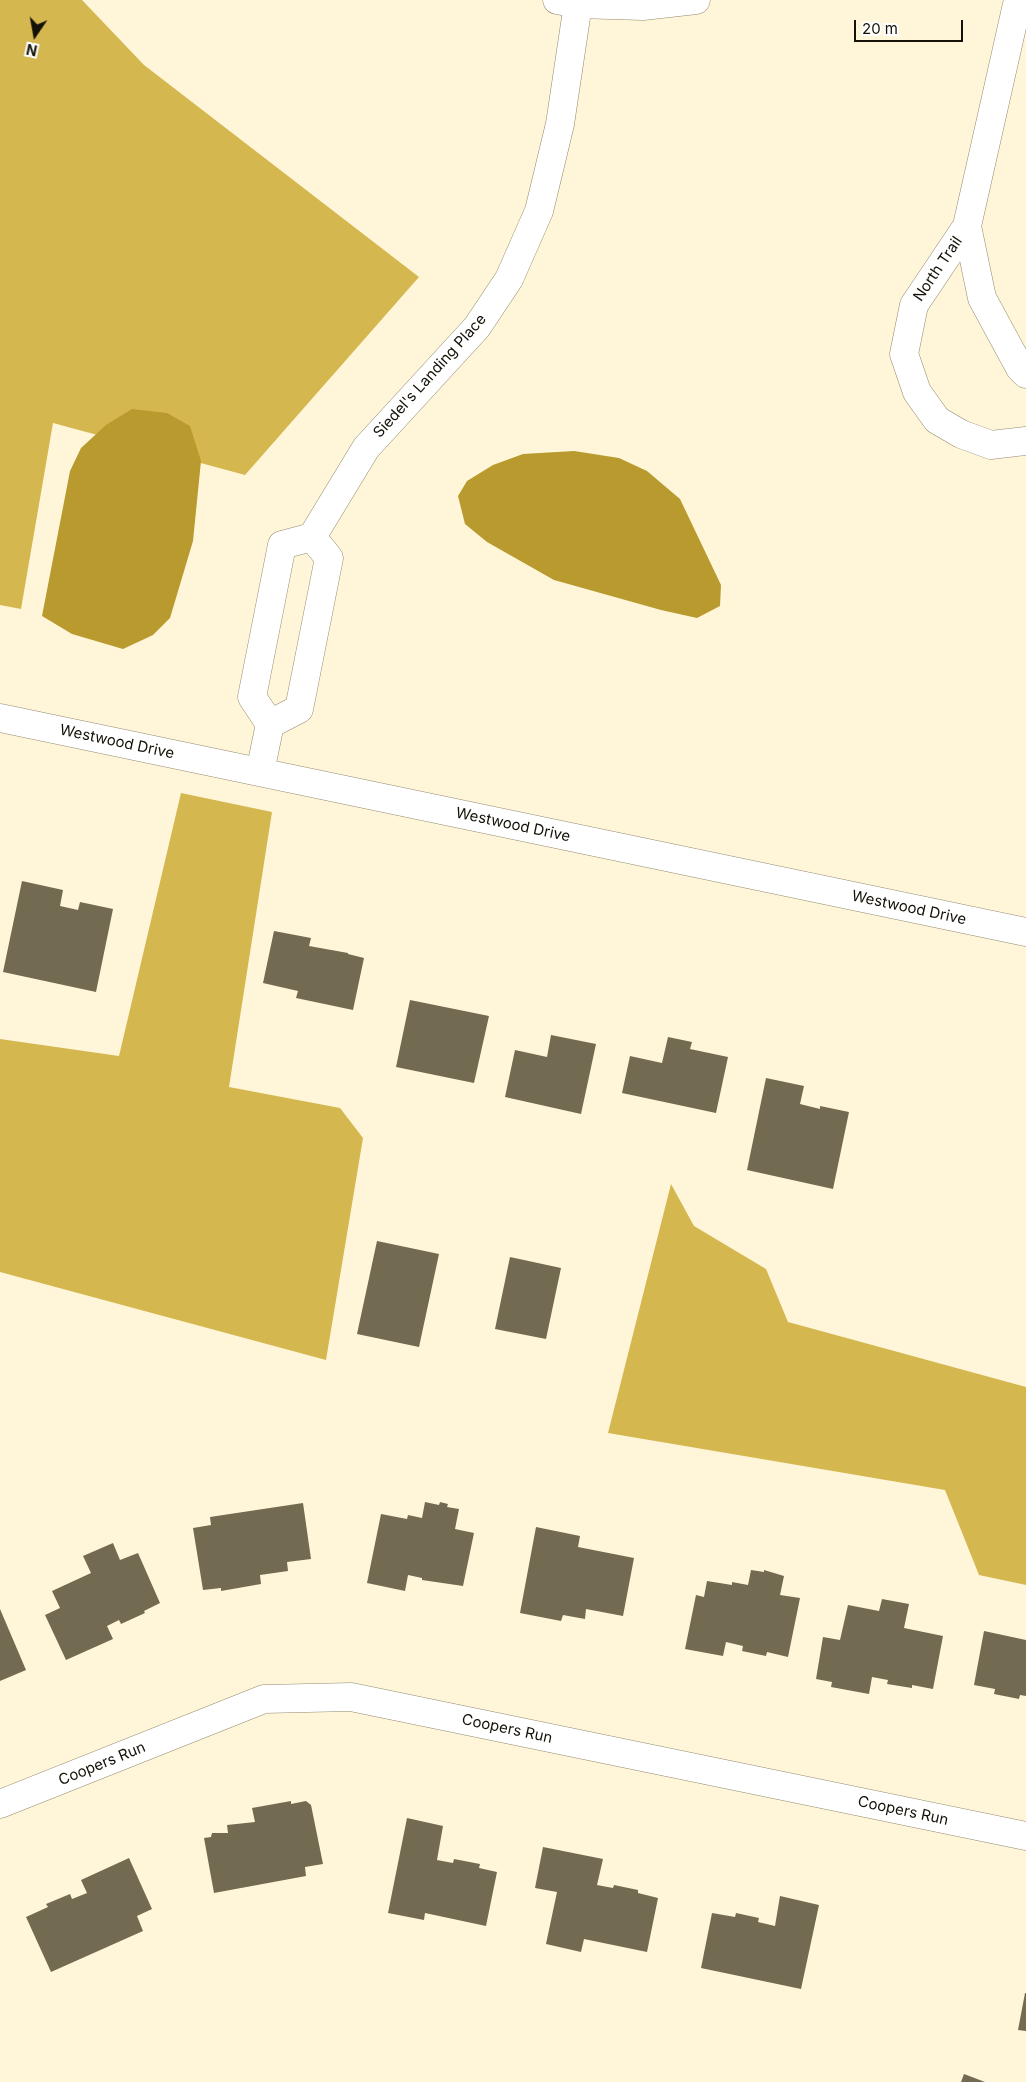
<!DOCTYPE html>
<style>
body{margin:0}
#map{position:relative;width:1026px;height:2082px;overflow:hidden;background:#fff6d9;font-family:Inter,sans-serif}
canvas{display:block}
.north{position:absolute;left:10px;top:10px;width:50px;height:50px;-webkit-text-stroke:4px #fff;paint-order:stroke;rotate:192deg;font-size:14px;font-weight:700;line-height:20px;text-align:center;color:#141107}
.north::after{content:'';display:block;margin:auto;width:18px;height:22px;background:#141107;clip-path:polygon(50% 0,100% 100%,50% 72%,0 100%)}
.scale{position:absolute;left:854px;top:20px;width:109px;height:22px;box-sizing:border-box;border:2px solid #141107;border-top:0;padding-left:6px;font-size:15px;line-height:18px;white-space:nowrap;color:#141107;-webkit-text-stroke:4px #fff;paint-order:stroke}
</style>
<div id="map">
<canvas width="1026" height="2082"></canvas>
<div class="north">N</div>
<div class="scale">20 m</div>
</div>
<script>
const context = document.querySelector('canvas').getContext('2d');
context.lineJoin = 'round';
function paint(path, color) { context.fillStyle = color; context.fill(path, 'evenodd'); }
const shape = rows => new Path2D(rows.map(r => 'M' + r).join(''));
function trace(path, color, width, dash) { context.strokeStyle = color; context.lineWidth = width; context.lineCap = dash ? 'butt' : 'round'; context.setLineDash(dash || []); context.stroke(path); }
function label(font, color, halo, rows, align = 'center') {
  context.font = font + ' Inter,sans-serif'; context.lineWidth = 5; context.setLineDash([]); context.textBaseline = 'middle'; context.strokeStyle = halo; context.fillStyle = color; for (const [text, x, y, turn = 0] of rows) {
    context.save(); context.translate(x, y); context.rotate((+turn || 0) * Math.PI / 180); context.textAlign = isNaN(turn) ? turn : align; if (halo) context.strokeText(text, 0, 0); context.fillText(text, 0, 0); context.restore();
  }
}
const forest = shape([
 [0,0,82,0,144,65,419,277,245,475,53,423,21,609,0,605],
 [181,793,272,812,229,1087,340,1108,363,1138,326,1360,0,1272,0,1039,119,1056],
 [671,1184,694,1226,766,1269,788,1322,1026,1387,1026,1585,979,1575,945,1490,608,1433]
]);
const water = shape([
 [132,409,167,413,190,426,201,461,193,541,170,618,153,635,123,649,72,634,42,616,70,471,81,448,106,425],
 [574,451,619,458,647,471,680,499,721,585,720,606,697,618,661,610,554,580,487,542,465,524,458,496,467,481,493,465,523,454]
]);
const building = shape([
 [22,881,63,890,60,906,78,910,80,902,113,909,96,992,3,972],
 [274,931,311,938,309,946,348,953,348,954,364,958,353,1010,296,998,298,991,263,983],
 [410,1000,489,1016,474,1083,396,1067],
 [551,1035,596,1044,581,1114,505,1097,515,1050,547,1057],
 [668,1037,692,1042,690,1049,728,1057,716,1113,622,1093,630,1056,662,1063],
 [766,1078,804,1086,800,1104,820,1109,820,1106,849,1112,833,1189,747,1170],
 [377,1241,439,1254,419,1347,357,1334],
 [510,1257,561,1268,546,1339,495,1329],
 [425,1502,439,1505,440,1502,448,1504,447,1507,459,1509,455,1529,474,1533,463,1586,422,1580,422,1578,408,1575,405,1591,367,1583,381,1514,407,1519,408,1515,422,1518],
 [303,1503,311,1559,287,1562,288,1571,260,1575,261,1584,221,1591,221,1588,203,1590,193,1528,211,1525,210,1517],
 [536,1527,580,1536,578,1547,634,1558,623,1616,586,1609,585,1619,563,1615,561,1621,520,1613],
 [113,1543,120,1560,138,1553,160,1603,144,1611,145,1613,121,1624,119,1620,107,1626,113,1639,66,1660,45,1615,60,1608,52,1591,91,1573,83,1556],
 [751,1570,764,1572,764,1570,784,1576,780,1595,800,1598,788,1657,767,1652,766,1656,742,1651,743,1646,726,1642,723,1656,685,1649,696,1595,704,1597,707,1581,732,1585,732,1582,748,1585],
 [882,1599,909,1604,904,1628,943,1636,933,1689,912,1685,912,1688,887,1684,888,1680,872,1677,869,1694,831,1687,832,1682,816,1679,823,1637,840,1640,848,1605,879,1611],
 [0,1609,26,1670,0,1681],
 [984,1631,1026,1640,1026,1696,1020,1695,1019,1699,994,1694,995,1689,974,1685],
 [291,1801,291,1804,306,1801,311,1805,323,1864,305,1867,306,1876,214,1893,204,1838,211,1837,212,1833,228,1833,227,1825,255,1822,252,1808],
 [407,1818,443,1826,437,1860,453,1863,454,1859,480,1864,479,1868,497,1872,486,1926,425,1913,424,1920,388,1913],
 [543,1847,603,1859,597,1885,613,1888,614,1885,638,1890,638,1893,658,1898,647,1952,584,1939,581,1952,546,1944,557,1892,535,1888],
 [129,1858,152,1909,137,1916,143,1931,51,1972,26,1917,48,1907,46,1904,70,1894,72,1899,87,1893,81,1880],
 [780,1896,819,1905,801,1989,701,1968,712,1913,735,1917,736,1913,759,1918,758,1922,775,1926],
 [1025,1993,1026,1993,1026,2031,1018,2030],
 [964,2074,985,2082,961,2082]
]);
const minor = shape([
 [557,0,578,4,643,6,696,0],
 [1018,0,967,226,982,298,1020,368,1026,374],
 [967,226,914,305,904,354,917,392,937,420,961,434,991,445,1026,441],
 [312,537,329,558,299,709,270,724,252,697,282,545,312,537,366,448,477,327,509,279,539,211,560,124,578,4],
 [0,718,1026,932],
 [260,772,270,724],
 [0,1804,264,1699,351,1697,1026,1836]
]);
const streetNames = [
 ["North Trail",938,269,-56],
 ["Siedel's Landing Place",430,376,-48],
 ["Westwood Drive",117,742,12],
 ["Westwood Drive",513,825,12],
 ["Westwood Drive",909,908,12],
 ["Coopers Run",507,1729,12],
 ["Coopers Run",102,1764,-22],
 ["Coopers Run",903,1811,12]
];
paint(forest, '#d5b750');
paint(water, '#b89a2e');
paint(building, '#726a51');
trace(minor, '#928a6f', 29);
trace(minor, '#fff', 28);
label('15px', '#141107', '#fff', streetNames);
</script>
